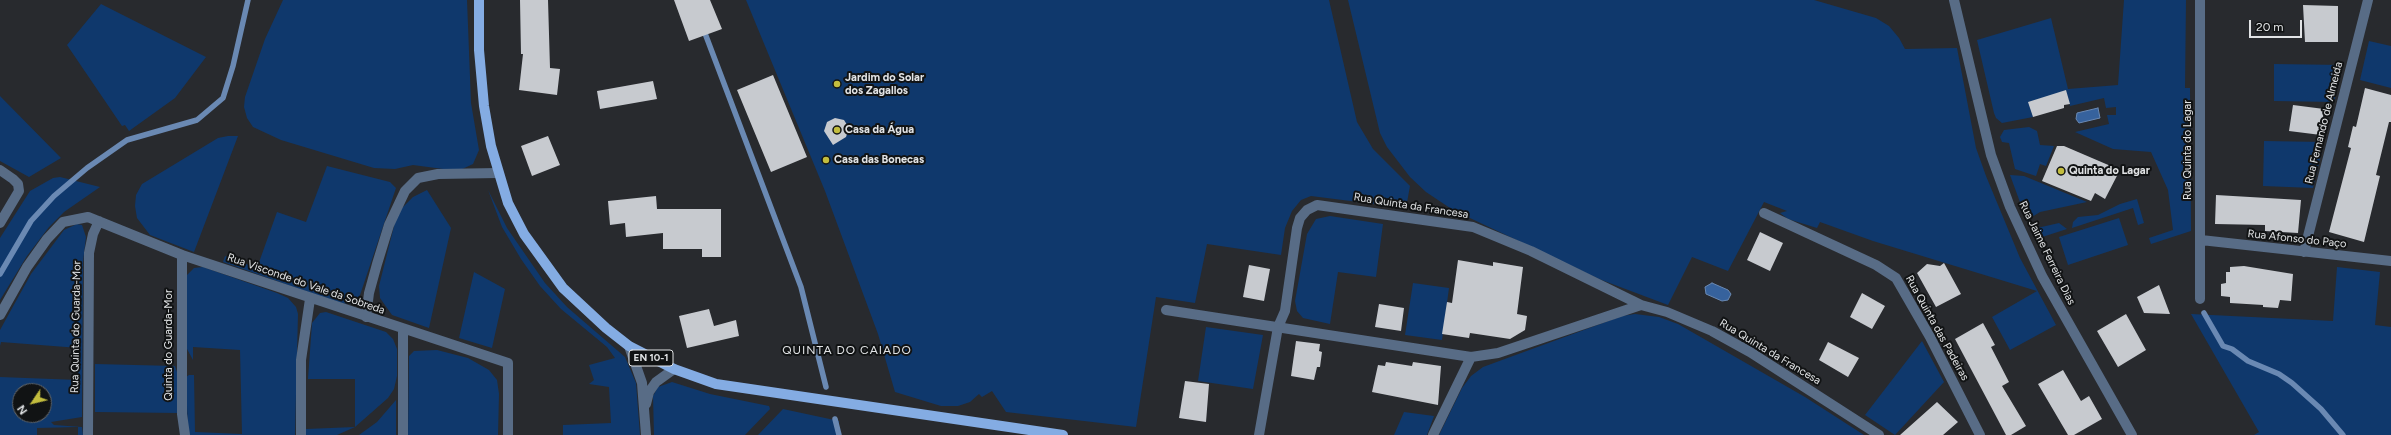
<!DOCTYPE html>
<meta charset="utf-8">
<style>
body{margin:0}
#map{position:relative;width:2391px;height:435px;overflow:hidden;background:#282a2e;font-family:Figtree,sans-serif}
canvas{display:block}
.north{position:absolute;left:12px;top:383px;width:40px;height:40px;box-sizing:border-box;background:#111314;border:1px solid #656768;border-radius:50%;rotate:235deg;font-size:11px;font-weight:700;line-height:16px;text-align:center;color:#e2e4e6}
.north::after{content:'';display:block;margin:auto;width:14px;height:18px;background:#c3bd3e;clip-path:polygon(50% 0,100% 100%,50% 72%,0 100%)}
.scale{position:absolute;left:2249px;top:20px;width:53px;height:18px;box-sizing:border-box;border:2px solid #e2e4e6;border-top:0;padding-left:5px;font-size:12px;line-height:14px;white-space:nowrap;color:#e2e4e6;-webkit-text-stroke:3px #111314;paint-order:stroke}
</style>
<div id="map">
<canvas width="2391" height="435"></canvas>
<div class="north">N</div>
<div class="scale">20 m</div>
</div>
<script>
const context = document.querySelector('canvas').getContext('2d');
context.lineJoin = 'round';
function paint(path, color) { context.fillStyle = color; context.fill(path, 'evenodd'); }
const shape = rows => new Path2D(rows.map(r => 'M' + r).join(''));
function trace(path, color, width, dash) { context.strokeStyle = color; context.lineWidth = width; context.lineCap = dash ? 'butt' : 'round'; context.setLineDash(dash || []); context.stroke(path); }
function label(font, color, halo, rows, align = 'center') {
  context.font = font + ' Figtree,sans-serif'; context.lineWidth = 4; context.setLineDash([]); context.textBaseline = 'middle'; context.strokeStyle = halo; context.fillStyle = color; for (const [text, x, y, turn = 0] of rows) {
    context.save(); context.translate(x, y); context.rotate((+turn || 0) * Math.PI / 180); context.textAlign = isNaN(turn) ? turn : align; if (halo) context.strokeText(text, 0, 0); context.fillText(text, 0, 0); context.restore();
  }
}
const green = shape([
 [283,0,467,0,471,103,479,150,473,164,458,171,413,165,395,169,374,168,281,140,253,127,247,118,244,107,245,97,265,39],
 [746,0,1329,0,1357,122,1373,149,1410,186,1406,208,1311,196,1301,200,1292,211,1285,228,1281,255,1207,244,1195,303,1156,297,1136,427,1006,412,992,391,982,397,979,394,970,402,958,406,941,406,895,392,878,334,825,191],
 [1348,0,1814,0,1876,18,1889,26,1899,38,1905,49,1957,48,1976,148,1986,176,2020,258,2056,325,2010,350,1992,317,2037,291,1873,241,1820,222,1817,228,1788,219,1780,213,1787,211,1764,202,1728,271,1692,257,1668,305,1599,279,1453,210,1426,192,1410,177,1387,147,1380,133],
 [2124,0,2186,0,2185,88,2190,88,2191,231,2151,244,2149,238,2173,230,2168,190,2151,152,2113,149,2075,132,2109,124,2107,115,2116,115,2116,107,2106,108,2104,98,2070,106,2066,91,2029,102,2033,117,2002,123,1996,118,1994,113,1977,40,2051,18,2068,89,2118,85],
 [101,4,206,57,175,98,129,131,125,125,122,126,67,45],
 [2369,41,2391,46,2391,88,2360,80],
 [2274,64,2343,65,2334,102,2274,101],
 [0,96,61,158,29,177,0,161],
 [2029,127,2037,131,2040,145,2054,146,2046,166,2040,164,2036,176,2015,169,2009,143,2002,142,2000,137,2004,130],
 [228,136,238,136,194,252,150,235,137,218,135,206,136,195,142,184,218,138],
 [2264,141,2324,142,2313,188,2263,186],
 [327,166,390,182,396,188,359,298,353,304,339,303,223,262,225,256,257,268,277,212,306,222],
 [2010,175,2024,176,2087,202,2040,212,2032,217,2024,213],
 [60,177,100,187,64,212,49,227,27,256,0,300,0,238,30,191,53,178],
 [427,190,451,228,429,328,392,315,380,298,379,286,395,222,402,208,413,197],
 [488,190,507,228,545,283,567,307,625,357,636,383,640,435,563,435,563,425,611,423,609,387,589,384,594,380,589,365,615,358,607,347,561,309,540,286,521,259,502,227],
 [2137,199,2144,223,2138,225,2133,208,2072,228,2073,222,2078,217,2098,215,2120,204],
 [1330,216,1383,224,1376,277,1338,272,1330,324,1303,318,1297,311,1295,301,1307,234,1316,219],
 [2119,218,2128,245,2068,265,2059,237],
 [2059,223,2067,229,2036,239,2037,228],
 [77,224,82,225,86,237,83,262,82,417,51,422,54,425,82,427,83,435,78,435,78,427,37,428,37,435,0,435,0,377,78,380,79,348,1,342,0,346,0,330,31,274,64,230],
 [20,391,44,391,44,415,20,415],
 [203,267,277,293,288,298,296,307,298,314,295,435,188,435,186,377,189,375,194,375,195,432,242,434,240,350,193,347,193,360,187,349,187,275,194,268],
 [2337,267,2380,272,2375,325,2391,327,2391,435,2254,435,2259,432,2191,314,2333,321],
 [474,272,505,289,492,348,459,338],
 [1413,283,1449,288,1442,340,1405,335],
 [326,312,386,332,393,339,397,349,397,376,394,389,388,398,355,427,337,435,306,435,306,429,355,427,355,379,308,379,312,323,320,313],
 [1635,314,1659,317,1678,324,1805,397,1864,435,1439,435,1462,388,1471,376,1483,367,1622,316],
 [1206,327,1263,335,1253,389,1198,381],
 [1922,341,1944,382,1895,435,1865,415],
 [437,350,468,358,489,370,497,380,499,394,498,435,408,435,409,356,414,351],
 [95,364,175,366,179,378,179,413,95,412],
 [672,382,710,394,769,406,770,409,745,435,654,435,653,396,658,387],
 [396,400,396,435,359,435,377,422],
 [783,409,839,421,838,435,758,435],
 [1404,412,1434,416,1427,435,1394,435]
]);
const water = shape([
 [2098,108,2100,118,2079,123,2076,119,2077,113,2098,108],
 [1712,283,1728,290,1731,294,1728,300,1722,301,1706,294,1705,287,1712,283]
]);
const stream = shape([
 [703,28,801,287,826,387],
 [0,274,31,221,54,196,87,168,127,140,197,120,223,98,233,66,248,0],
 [2204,313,2223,346,2232,349,2248,361,2279,374,2292,383,2321,409,2343,435],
 [835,419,839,435]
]);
const building = shape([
 [520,0,548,0,550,68,560,69,557,95,519,90,523,54,521,54],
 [674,0,710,0,722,29,689,41],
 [2303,5,2338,6,2338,42,2305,42],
 [773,75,807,157,771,172,737,90],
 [653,81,657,99,600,109,597,91],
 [2365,88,2391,95,2391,122,2389,122,2376,175,2380,176,2364,242,2329,232,2351,148,2348,147,2353,126,2356,127],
 [2066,90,2070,104,2064,105,2064,108,2033,117,2028,102],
 [2293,105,2324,109,2321,135,2289,131],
 [835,118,844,120,849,128,846,137,833,145,824,131,827,122],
 [548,136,560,165,532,176,521,146],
 [2057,146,2064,146,2120,170,2105,199,2095,193,2091,201,2042,181],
 [2216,195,2301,200,2298,233,2265,231,2265,225,2215,224],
 [656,196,657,209,721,209,721,257,702,257,702,249,663,249,663,233,626,237,625,223,610,225,608,201],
 [1760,232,1783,243,1770,271,1747,260],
 [1458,260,1493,266,1493,262,1523,267,1517,314,1527,316,1525,330,1510,339,1470,333,1469,338,1442,334,1447,302,1452,303],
 [1944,263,1961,294,1936,307,1917,273,1927,264,1940,266],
 [1249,265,1270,269,1264,301,1243,297],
 [2244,266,2293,274,2291,301,2280,300,2278,308,2263,307,2263,305,2230,303,2230,297,2221,296,2221,284,2226,283,2226,272,2230,272,2230,267],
 [2159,285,2170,314,2144,313,2137,297],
 [1862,293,1885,306,1872,329,1850,317],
 [1379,304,1404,308,1401,331,1375,327],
 [709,309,714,326,736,320,739,336,687,348,679,316],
 [2126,314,2146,350,2118,367,2097,331],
 [1983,323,1995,345,1991,347,2009,382,2002,386,2026,426,2011,435,2006,435,1955,339],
 [1296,341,1320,344,1319,351,1322,352,1320,367,1317,367,1314,380,1291,376],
 [1828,342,1859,358,1848,377,1819,360],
 [1386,362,1412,366,1413,362,1441,366,1438,405,1372,392,1378,365,1385,366],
 [2063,370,2081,401,2089,396,2102,419,2074,435,2068,435,2038,384],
 [1185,381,1209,384,1206,422,1179,418],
 [1937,402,1958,422,1943,435,1900,435]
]);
const minor = shape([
 [1954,0,1991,155,2010,207,2042,276,2132,435],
 [2200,0,2200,299],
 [0,170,13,179,18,184,19,191,0,223],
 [1764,213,1876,265,1896,278,1930,337,1980,435],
 [2201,240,2391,261],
 [2304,252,2368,0],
 [182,255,182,414,185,435],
 [1166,310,1471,357,1498,353,1641,305,1667,312,1712,331,1750,352,1879,435],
 [0,315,27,267,47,239,63,222,88,217,182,255,508,363,508,435],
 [366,317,369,293,377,264,389,225,405,191,418,178,438,174,498,173],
 [403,330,403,435],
 [629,346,642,383,646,435],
 [646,404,649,392,656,382,674,369],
 [88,435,89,253,93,234,99,221],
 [301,435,301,360,310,299],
 [1259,435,1278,327,1285,311,1297,228,1300,218,1307,210,1317,205,1473,227,1531,251,1641,305],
 [1433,435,1471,357]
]);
const major = shape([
 [479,0,479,50,484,106,491,146,508,203,524,234,563,288,606,328,629,346,674,369,716,384,1063,435]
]);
const markers = [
 [837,84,4,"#c3bd3e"],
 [837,130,4,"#c3bd3e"],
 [826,160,4,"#c3bd3e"],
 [2061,171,4,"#c3bd3e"]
];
const shields = [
 [651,358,44]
];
const shieldNames = [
 ["EN 10-1",651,358]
];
const poiNames = [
 ["Jardim do Solar",845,78],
 ["dos Zagallos",845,91],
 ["Casa da Água",845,130],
 ["Casa das Bonecas",834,160],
 ["Quinta do Lagar",2069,171]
];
const streetNames = [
 ["Rua Fernando de Almeida",2324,123,-76],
 ["Rua Quinta do Lagar",2188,150,-90],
 ["Rua Quinta da Francesa",1411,206,9],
 ["Rua Afonso do Paço",2297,239,6],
 ["Rua Jaime Ferreira Dias",2047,253,64],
 ["Rua Visconde do Vale da Sobreda",306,284,19],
 ["Rua Quinta do Guarda-Mor",76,327,-89],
 ["Rua Quinta das Padeiras",1937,328,61],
 ["Quinta do Guarda-Mor",169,345,-90],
 ["Rua Quinta da Francesa",1770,352,31]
];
const neighbourhoodNames = [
 ["QUINTA DO CAIADO",847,350]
];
paint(green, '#0f386c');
paint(water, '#36629d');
trace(water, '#6a89b3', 1);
trace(stream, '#6a89b3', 5.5);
paint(building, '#c7cacf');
trace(minor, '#586c86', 10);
trace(major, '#84ace3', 10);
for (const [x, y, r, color] of markers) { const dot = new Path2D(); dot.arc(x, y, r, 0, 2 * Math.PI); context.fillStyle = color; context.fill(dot); trace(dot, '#111314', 1.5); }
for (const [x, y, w] of shields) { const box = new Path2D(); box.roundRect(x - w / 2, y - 8, w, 16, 3); context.fillStyle = '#111314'; context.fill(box); trace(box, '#e2e4e6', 1); }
label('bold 10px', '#e2e4e6', null, shieldNames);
label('bold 11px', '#e2e4e6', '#111314', poiNames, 'left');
label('11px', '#e2e4e6', '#111314', streetNames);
context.letterSpacing = '1px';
label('12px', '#e2e4e6', '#111314', neighbourhoodNames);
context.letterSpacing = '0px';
</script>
